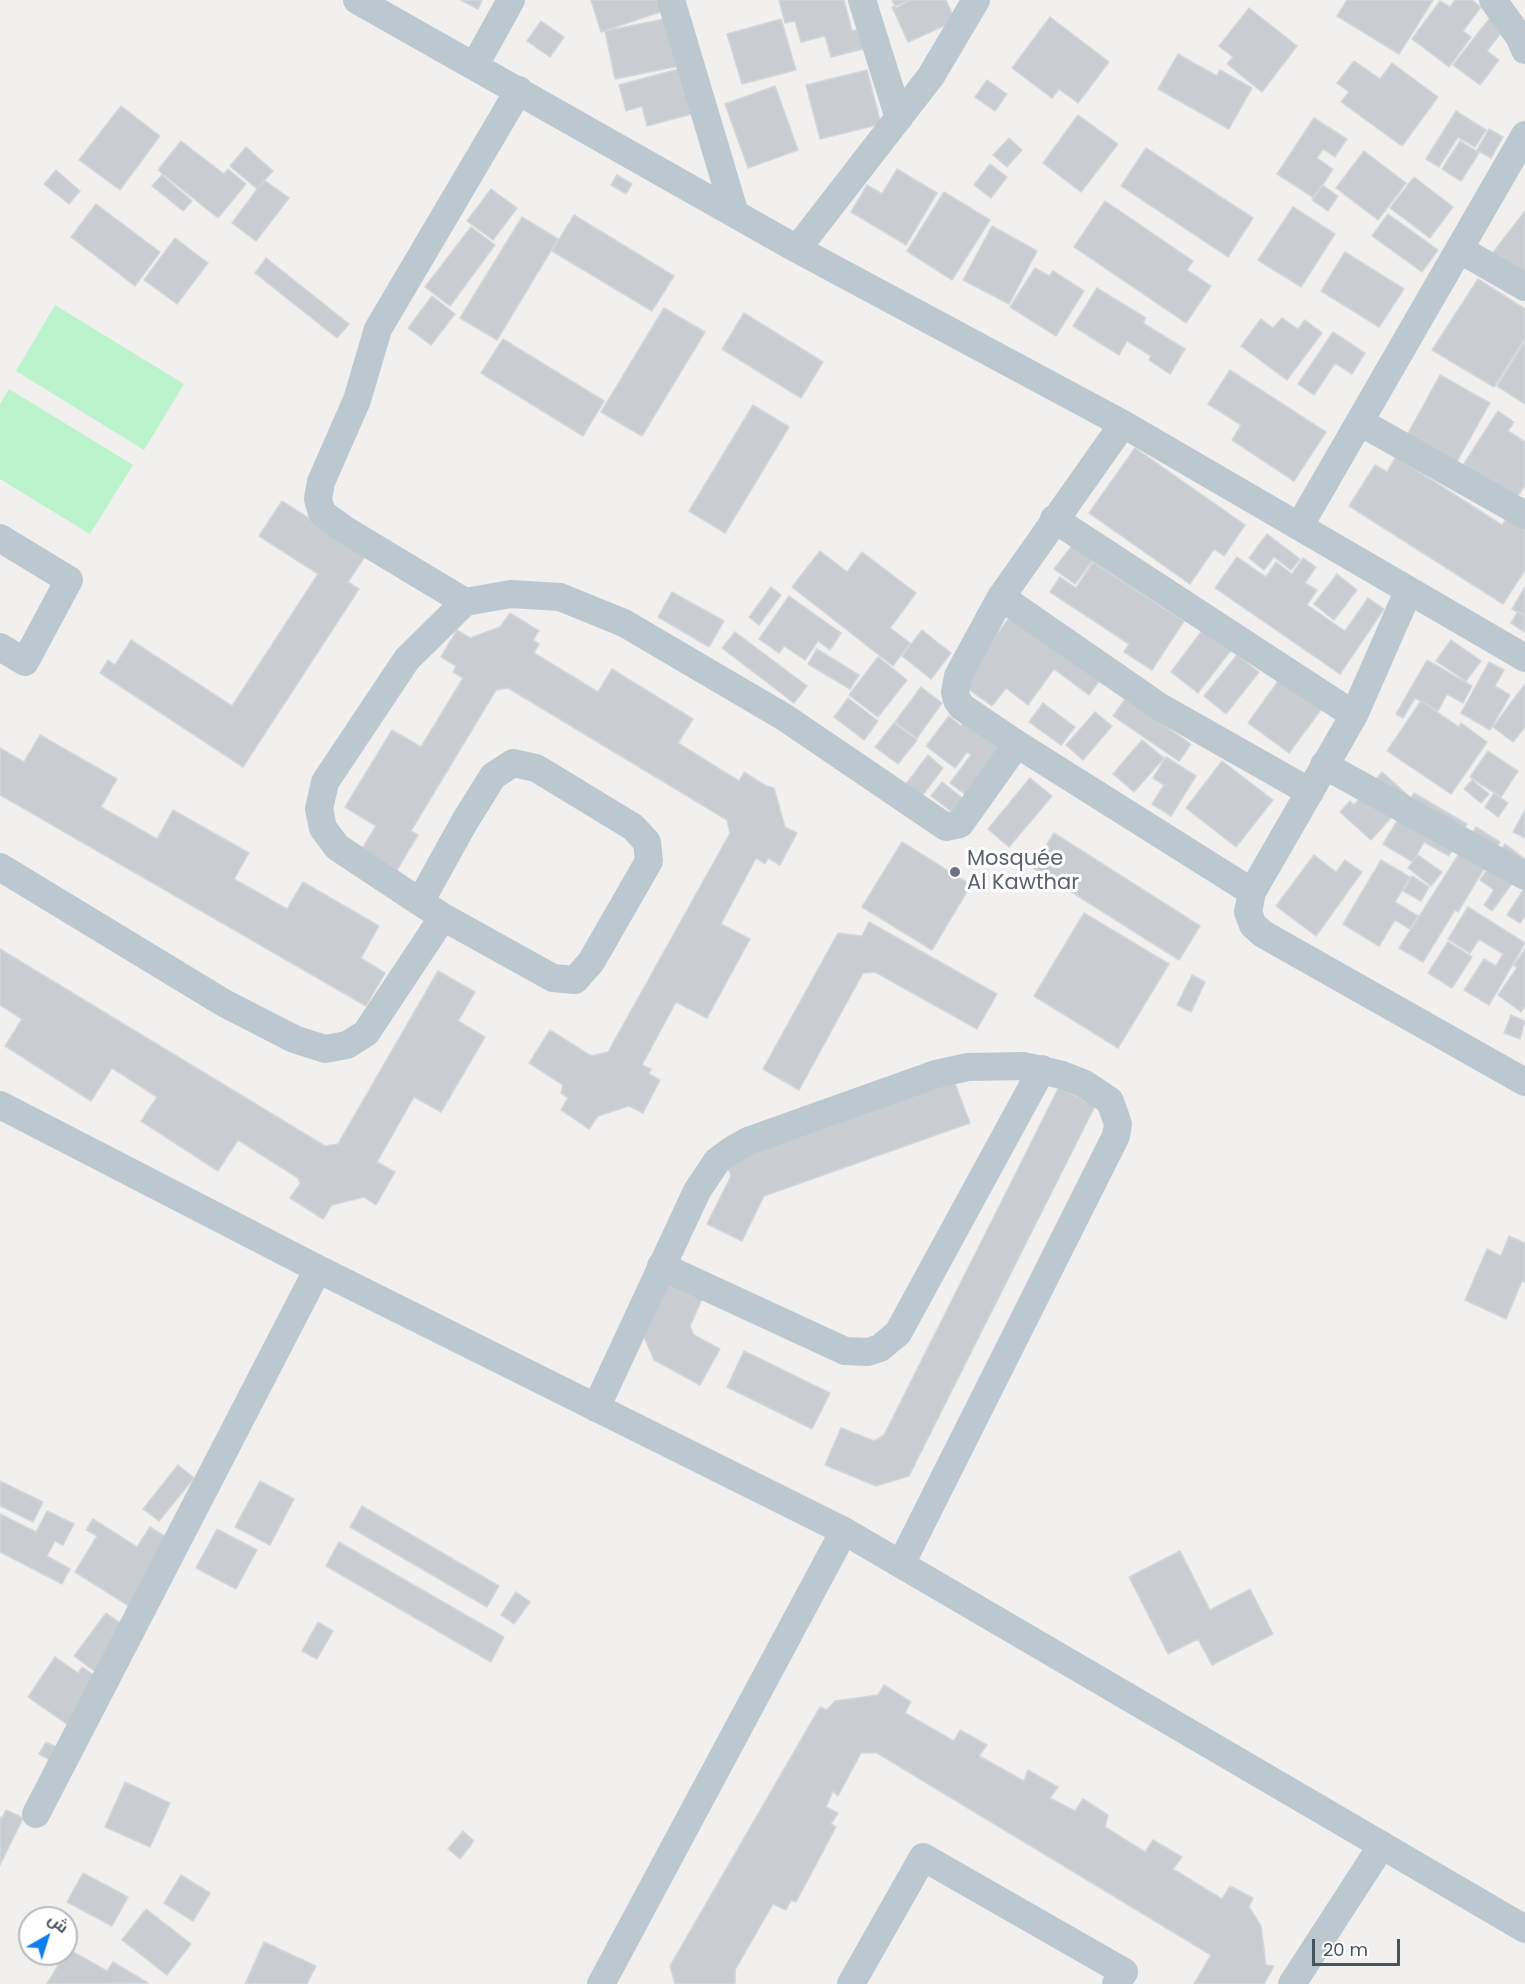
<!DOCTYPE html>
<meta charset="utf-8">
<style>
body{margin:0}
#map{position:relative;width:1525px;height:1984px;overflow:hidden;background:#f2efef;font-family:Poppins,Cairo,sans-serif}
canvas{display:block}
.north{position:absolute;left:18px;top:1906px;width:60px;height:60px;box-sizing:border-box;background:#fff;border:2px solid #b5bbbf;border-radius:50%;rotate:39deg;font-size:16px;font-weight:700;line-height:24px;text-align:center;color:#46545e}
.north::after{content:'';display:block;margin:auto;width:21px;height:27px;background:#0b80f0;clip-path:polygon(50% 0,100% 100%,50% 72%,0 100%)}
.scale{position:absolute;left:1312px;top:1939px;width:88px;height:27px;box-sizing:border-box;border:3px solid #46545e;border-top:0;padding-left:8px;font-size:18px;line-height:21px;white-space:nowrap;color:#46545e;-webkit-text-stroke:4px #fff;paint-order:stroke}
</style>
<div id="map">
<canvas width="1525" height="1984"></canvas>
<div class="north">ش</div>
<div class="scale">20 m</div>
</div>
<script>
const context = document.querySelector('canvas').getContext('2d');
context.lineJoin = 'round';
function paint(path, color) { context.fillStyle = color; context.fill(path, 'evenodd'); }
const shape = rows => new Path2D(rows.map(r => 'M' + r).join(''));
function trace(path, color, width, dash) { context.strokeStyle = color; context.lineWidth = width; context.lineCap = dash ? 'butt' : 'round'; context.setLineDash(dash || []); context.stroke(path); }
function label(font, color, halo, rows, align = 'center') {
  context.font = font + ' Poppins,sans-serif'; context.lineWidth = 6; context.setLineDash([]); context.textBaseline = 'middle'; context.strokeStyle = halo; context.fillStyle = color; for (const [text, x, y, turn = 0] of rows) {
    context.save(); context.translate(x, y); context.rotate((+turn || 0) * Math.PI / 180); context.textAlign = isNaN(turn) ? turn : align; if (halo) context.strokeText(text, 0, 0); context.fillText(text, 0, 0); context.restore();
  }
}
const green = shape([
 [55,305,184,384,144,450,16,371],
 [9,389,133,465,90,534,0,479,0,404]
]);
const building = shape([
 [460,0,482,0,478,9,460,0],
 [591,0,659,0,663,11,601,32,591,0],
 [779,0,844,0,852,31,867,27,872,47,831,57,825,36,801,42,795,21,785,23,779,0],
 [892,0,911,0,896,8,892,0],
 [910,0,946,0,955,21,908,42,892,7,910,0],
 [1347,0,1433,0,1399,54,1337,16,1347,0],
 [1455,0,1472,0,1481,7,1463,31,1471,37,1449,67,1412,39,1440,1,1450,7,1455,0],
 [1249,8,1297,46,1262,92,1227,64,1233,57,1219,46,1249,8],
 [1493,14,1507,25,1487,51,1499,60,1480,85,1453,65,1493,14],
 [674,17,684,65,615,79,605,31,674,17],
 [1050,17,1109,62,1078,103,1059,89,1052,98,1012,68,1050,17],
 [781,19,796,70,742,84,727,34,781,19],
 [541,21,564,37,550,57,527,41,541,21],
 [1178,54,1217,76,1220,70,1252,88,1229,129,1158,89,1178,54],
 [1354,61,1380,79,1392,63,1438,97,1402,146,1341,102,1349,92,1337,83,1354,61],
 [686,67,699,112,647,126,642,106,626,111,619,85,686,67],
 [867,70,881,124,820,139,806,85,867,70],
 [987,80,1007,94,995,111,975,97,987,80],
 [775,86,798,150,748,168,725,104,775,86],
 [121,106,160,136,120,190,79,160,121,106],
 [1456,111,1486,130,1475,147,1458,137,1439,167,1426,159,1456,111],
 [1078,115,1118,144,1081,192,1043,163,1078,115],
 [1314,118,1347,139,1335,157,1323,149,1317,158,1333,169,1314,198,1277,174,1314,118],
 [1489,129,1503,137,1491,158,1477,150,1489,129],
 [1009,138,1022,150,1007,167,993,155,1009,138],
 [181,141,224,174,228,169,246,184,218,218,158,170,181,141],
 [1460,141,1479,153,1461,181,1442,169,1460,141],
 [246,147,273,171,257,189,230,166,246,147],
 [1146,148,1253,218,1228,257,1121,186,1146,148],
 [1364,151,1406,183,1378,220,1336,188,1364,151],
 [990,164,1007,177,991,198,974,185,990,164],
 [897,169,937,193,906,245,851,212,867,185,882,194,897,169],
 [56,170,80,191,69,204,44,184,56,170],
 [162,175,192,201,183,211,152,186,162,175],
 [617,175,632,184,626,194,611,185,617,175],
 [1414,177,1453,207,1430,238,1390,208,1414,177],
 [264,180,289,198,256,241,232,223,264,180],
 [1322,185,1338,196,1328,211,1312,200,1322,185],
 [491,189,517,208,493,240,467,221,491,189],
 [944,192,990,220,952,280,907,251,944,192],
 [1105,201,1193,261,1187,270,1211,286,1186,323,1074,247,1105,201],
 [96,204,160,252,135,286,71,237,96,204],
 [1293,207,1335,234,1301,287,1258,260,1293,207],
 [1525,211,1525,288,1488,259,1525,211],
 [1388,214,1438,250,1422,272,1372,236,1388,214],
 [574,215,674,276,652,311,552,251,574,215],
 [522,217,558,239,497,340,460,318,522,217],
 [992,226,1037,251,1009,304,963,280,992,226],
 [471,227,495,245,450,306,425,287,471,227],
 [175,238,208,263,177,304,144,280,175,238],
 [1345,252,1404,289,1379,327,1321,291,1345,252],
 [266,258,349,324,337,338,255,273,266,258],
 [1035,268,1049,276,1053,271,1084,291,1056,336,1010,307,1035,268],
 [1478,279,1525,309,1525,338,1494,387,1432,350,1478,279],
 [1097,288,1146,318,1143,323,1185,349,1170,374,1149,360,1151,356,1127,341,1119,355,1073,326,1097,288],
 [432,296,455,314,431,345,408,328,432,296],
 [664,308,705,332,642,436,601,412,664,308],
 [744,313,823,362,801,398,722,349,744,313],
 [1282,318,1298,329,1305,320,1322,333,1287,380,1241,346,1261,319,1273,328,1282,318],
 [1333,332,1365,353,1352,374,1335,363,1314,395,1298,384,1333,332],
 [503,339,604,401,583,436,481,373,503,339],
 [1525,341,1525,404,1497,386,1525,341],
 [1230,370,1326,432,1294,481,1232,440,1241,425,1208,404,1230,370],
 [1440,375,1490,403,1456,463,1407,435,1440,375],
 [753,405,789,427,725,533,689,511,753,405],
 [1498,411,1514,422,1508,431,1525,442,1525,485,1516,499,1463,465,1498,411],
 [1135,448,1245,525,1224,556,1214,549,1190,584,1089,513,1135,448],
 [1396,457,1502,525,1509,515,1525,525,1525,570,1503,604,1349,506,1375,465,1387,472,1396,457],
 [282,501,366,555,348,582,359,589,243,767,100,673,108,660,115,665,131,640,232,706,318,574,259,536,282,501],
 [1267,534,1300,559,1291,570,1274,557,1264,570,1249,558,1267,534],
 [1074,543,1094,558,1075,584,1054,569,1074,543],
 [820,551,847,572,862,552,916,593,890,628,910,643,893,666,792,587,820,551],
 [1237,557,1266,577,1276,562,1292,574,1303,558,1316,567,1305,583,1317,590,1307,605,1345,631,1368,598,1384,609,1340,674,1215,588,1237,557],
 [1093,562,1184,621,1152,670,1124,652,1129,644,1050,592,1060,577,1076,588,1093,562],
 [1337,574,1357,590,1334,620,1314,604,1337,574],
 [771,587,781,595,759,625,749,617,771,587],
 [1525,587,1525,616,1512,609,1525,587],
 [672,592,724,621,709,647,658,617,672,592],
 [789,596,841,633,830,650,818,641,805,660,784,646,779,653,759,639,789,596],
 [1518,611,1525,616,1524,632,1511,623,1518,611],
 [510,613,539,631,533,640,539,644,534,653,598,692,612,669,693,719,678,743,739,781,744,772,766,786,774,788,785,827,797,833,780,865,768,858,765,864,756,858,721,924,750,939,707,1018,676,1002,642,1065,651,1069,649,1074,660,1080,643,1113,629,1106,598,1116,589,1129,561,1110,568,1098,561,1093,563,1085,529,1063,550,1030,591,1056,608,1052,730,833,727,820,508,688,496,690,411,831,418,835,397,870,362,849,376,826,345,807,392,730,421,747,463,678,453,672,456,666,441,657,457,630,470,638,500,627,510,613],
 [1012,614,1100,680,1089,695,1054,669,1028,705,1006,688,992,706,960,683,1012,614],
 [1204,628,1232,649,1198,693,1171,672,1204,628],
 [922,630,951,653,931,679,902,656,922,630],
 [735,632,807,686,794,703,722,648,735,632],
 [1451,640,1481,661,1466,681,1436,661,1451,640],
 [817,649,859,675,850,689,808,664,817,649],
 [1237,655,1259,672,1226,714,1204,696,1237,655],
 [878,657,907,680,878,717,849,695,878,657],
 [1427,660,1472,686,1463,703,1447,694,1438,711,1415,698,1403,718,1396,714,1427,660],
 [1489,662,1504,670,1495,686,1510,695,1490,730,1461,713,1489,662],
 [1281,677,1323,707,1289,753,1248,723,1281,677],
 [1525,684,1525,727,1513,742,1493,727,1525,684],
 [921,687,942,703,917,738,895,722,921,687],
 [848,698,878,721,864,740,834,717,848,698],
 [1125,699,1191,744,1179,761,1113,716,1125,699],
 [1421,701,1459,727,1461,723,1487,742,1451,794,1387,751,1421,701],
 [1043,703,1075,727,1061,745,1029,722,1043,703],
 [1095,712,1112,726,1083,760,1066,745,1095,712],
 [949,716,961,726,966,719,1009,751,973,800,950,783,971,755,967,752,955,768,926,746,949,716],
 [894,723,917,740,898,764,875,747,894,723],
 [40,735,117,779,101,807,157,839,173,810,249,853,234,879,287,909,303,882,379,926,361,958,385,973,366,1006,0,795,0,748,24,762,40,735],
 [1142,740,1164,758,1134,792,1113,774,1142,740],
 [1488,751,1518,771,1501,797,1470,777,1488,751],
 [928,755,943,768,922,796,906,784,928,755],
 [1166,757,1196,776,1171,816,1152,804,1164,785,1153,778,1166,757],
 [1222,761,1273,800,1236,847,1186,808,1222,761],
 [1382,772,1410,797,1371,840,1340,812,1350,801,1354,805,1382,772],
 [1030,778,1052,796,1009,847,988,829,1030,778],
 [1472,780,1489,794,1481,803,1464,789,1472,780],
 [942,782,971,805,960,818,931,796,942,782],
 [1414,793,1467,824,1449,856,1424,842,1413,862,1383,844,1414,793],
 [1494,793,1508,803,1498,817,1485,807,1494,793],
 [1525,810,1525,838,1513,832,1525,810],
 [1476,827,1500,842,1458,912,1455,910,1423,962,1399,948,1476,827],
 [1054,833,1200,926,1179,960,1032,867,1054,833],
 [902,842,971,885,932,950,862,907,902,842],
 [1505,844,1525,859,1525,866,1492,911,1484,905,1494,890,1480,880,1505,844],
 [1314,855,1336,872,1345,860,1362,872,1316,936,1276,906,1314,855],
 [1418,855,1442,872,1431,886,1408,868,1418,855],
 [1381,860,1410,877,1395,902,1418,916,1410,929,1395,920,1379,946,1343,924,1381,860],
 [1412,876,1429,887,1421,901,1403,891,1412,876],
 [1525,887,1525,916,1520,923,1507,915,1525,887],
 [1468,907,1525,943,1489,1005,1464,990,1484,959,1496,966,1503,954,1479,939,1470,953,1448,939,1468,907],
 [1084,913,1169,964,1118,1048,1034,996,1084,913],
 [869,922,997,994,977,1029,875,972,863,973,799,1090,763,1069,838,933,862,936,869,922],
 [1448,942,1472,957,1452,988,1428,973,1448,942],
 [0,949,325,1146,338,1144,438,971,475,992,458,1021,485,1037,441,1112,414,1097,377,1162,395,1172,376,1205,364,1197,332,1205,323,1219,290,1198,300,1184,298,1178,238,1140,218,1171,141,1121,157,1097,112,1068,91,1101,5,1046,22,1019,0,1005,0,949],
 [1525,949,1525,1006,1521,1012,1498,995,1517,968,1514,965,1525,949],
 [1192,975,1205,982,1191,1012,1177,1005,1192,975],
 [1511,1015,1525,1021,1520,1039,1504,1033,1511,1015],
 [954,1081,970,1123,764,1196,742,1241,707,1224,731,1176,726,1162,954,1081],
 [1059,1087,1095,1106,909,1476,876,1486,825,1465,841,1428,874,1441,884,1435,1059,1087],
 [1509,1236,1525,1243,1525,1282,1522,1281,1506,1319,1465,1300,1487,1249,1501,1256,1509,1236],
 [665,1281,702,1299,690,1326,694,1335,720,1349,700,1385,654,1360,642,1332,665,1281],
 [744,1351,830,1393,812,1429,727,1387,744,1351],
 [178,1465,194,1478,159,1521,143,1509,178,1465],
 [0,1481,43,1502,33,1522,0,1506,0,1481],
 [260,1481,294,1499,270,1545,235,1527,260,1481],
 [362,1506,499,1586,487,1607,350,1527,362,1506],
 [47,1511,74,1524,63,1545,55,1541,47,1556,70,1569,62,1584,0,1552,0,1514,36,1532,47,1511],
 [93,1519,137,1547,150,1527,182,1547,140,1613,75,1572,97,1536,86,1530,93,1519],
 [217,1529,257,1550,236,1589,196,1568,217,1529],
 [339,1542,504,1637,491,1662,326,1566,339,1542],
 [1180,1551,1210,1610,1250,1589,1273,1634,1212,1665,1198,1639,1168,1654,1129,1577,1180,1551],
 [516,1592,530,1602,514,1624,501,1615,516,1592],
 [106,1613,137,1635,105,1679,74,1656,106,1613],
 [318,1622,333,1631,317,1659,302,1651,318,1622],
 [55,1657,78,1673,82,1667,107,1684,75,1730,28,1697,55,1657],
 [884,1685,911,1702,905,1713,954,1741,960,1730,987,1745,979,1756,1024,1781,1028,1770,1058,1787,1050,1798,1075,1811,1083,1799,1108,1815,1105,1827,1145,1852,1153,1840,1182,1857,1173,1869,1222,1899,1230,1886,1253,1898,1249,1907,1261,1926,1266,1965,1274,1966,1264,1984,1194,1984,1211,1955,877,1753,861,1753,838,1796,833,1791,826,1807,838,1813,831,1824,836,1827,796,1902,791,1900,786,1910,773,1904,735,1970,735,1984,675,1984,670,1966,820,1707,827,1710,835,1701,878,1695,884,1685],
 [46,1742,64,1751,58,1764,39,1754,46,1742],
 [125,1782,170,1803,150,1847,105,1827,125,1782],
 [6,1810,23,1818,0,1865,0,1817,2,1818,6,1810],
 [463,1831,474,1841,460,1859,448,1849,463,1831],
 [83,1873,128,1897,112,1926,67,1902,83,1873],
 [181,1875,210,1893,193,1921,164,1903,181,1875],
 [146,1909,191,1944,167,1975,122,1940,146,1909],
 [264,1942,316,1966,307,1984,245,1984,264,1942],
 [68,1949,107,1971,113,1962,148,1983,47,1984,68,1949]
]);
const minor = shape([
 [357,0,797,249,1123,424,1525,658],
 [671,0,735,214],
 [862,0,899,118],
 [1493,0,1520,38,1525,50],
 [475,65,511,0],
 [797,249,931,76,976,0],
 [1459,249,1525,287],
 [1360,422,1525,515],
 [1123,424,1001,597,958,676,955,692,957,700,962,707,1017,744,1252,892],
 [1054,519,1354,715],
 [1300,525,1525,135],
 [0,538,69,580,25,662,0,647],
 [1408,592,1354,715,1252,892,1248,912,1253,925,1263,934,1525,1082],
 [1001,597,1160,707,1310,792],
 [465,602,347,531,322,513,318,499,321,482,357,400,378,329,519,90],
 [1324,765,1525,876],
 [0,867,224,1003,294,1039,325,1049,347,1045,366,1033,443,917],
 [420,902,465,821,493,776,513,763,536,768,633,827,647,842,649,861,591,962,575,980,553,978,443,917,420,902,337,847,323,828,319,809,325,782,407,659,465,602,511,594,560,597,624,623,784,717,946,827,960,824,1017,744],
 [0,1105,318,1269,844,1531,1525,1929],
 [661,1266,845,1351,868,1352,880,1348,898,1333,1042,1069],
 [596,1408,697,1191,717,1161,732,1150,748,1141,936,1074,968,1067,1023,1066,1062,1075,1083,1083,1110,1101,1118,1124,1116,1136,902,1562],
 [36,1814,318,1269],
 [601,1984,844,1531],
 [851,1984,923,1857,1124,1972,1116,1984],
 [1292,1984,1382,1845]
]);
const markers = [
 [955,872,6,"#6b7280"]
];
const worshipNames = [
 ["Mosquée",967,860],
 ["Al Kawthar",967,884]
];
paint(green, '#baf3cc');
paint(building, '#c9cdd2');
trace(building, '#d3d6db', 1.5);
trace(minor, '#bcc8cf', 28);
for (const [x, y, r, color] of markers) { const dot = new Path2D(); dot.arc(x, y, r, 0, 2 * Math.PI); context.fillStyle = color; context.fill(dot); trace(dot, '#fff', 2); }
label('21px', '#5b616d', '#fff', worshipNames, 'left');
</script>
